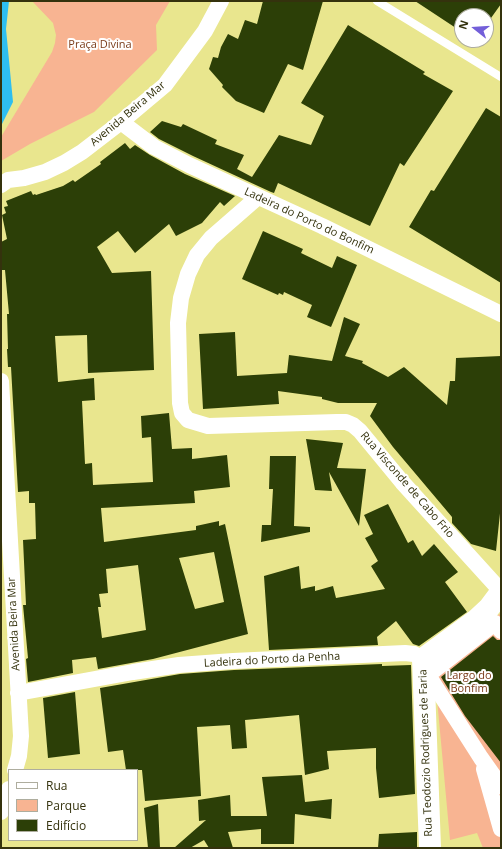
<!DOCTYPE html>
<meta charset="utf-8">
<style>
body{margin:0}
#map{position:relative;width:502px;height:849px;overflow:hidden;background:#e9e68e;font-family:"Open Sans",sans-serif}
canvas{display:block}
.frame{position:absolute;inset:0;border:2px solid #34320d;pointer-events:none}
.legend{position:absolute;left:8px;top:769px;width:130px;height:72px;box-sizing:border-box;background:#fff;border:1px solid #aead9e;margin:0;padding:5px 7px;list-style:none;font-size:12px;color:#34320d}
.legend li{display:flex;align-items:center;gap:8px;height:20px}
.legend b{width:20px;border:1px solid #aead9e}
.north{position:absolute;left:454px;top:8px;width:40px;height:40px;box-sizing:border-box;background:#fff;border:1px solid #aead9e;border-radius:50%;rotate:287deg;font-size:11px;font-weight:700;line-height:16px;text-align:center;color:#34320d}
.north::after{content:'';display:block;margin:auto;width:14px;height:18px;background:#735fd9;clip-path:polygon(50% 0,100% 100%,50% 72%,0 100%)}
</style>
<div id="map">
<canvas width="502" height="849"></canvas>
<div class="frame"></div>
<ul class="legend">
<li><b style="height:5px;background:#fff"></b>Rua</li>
<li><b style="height:11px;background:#f8b492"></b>Parque</li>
<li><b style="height:11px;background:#2c3f07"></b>Edifício</li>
</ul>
<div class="north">N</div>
</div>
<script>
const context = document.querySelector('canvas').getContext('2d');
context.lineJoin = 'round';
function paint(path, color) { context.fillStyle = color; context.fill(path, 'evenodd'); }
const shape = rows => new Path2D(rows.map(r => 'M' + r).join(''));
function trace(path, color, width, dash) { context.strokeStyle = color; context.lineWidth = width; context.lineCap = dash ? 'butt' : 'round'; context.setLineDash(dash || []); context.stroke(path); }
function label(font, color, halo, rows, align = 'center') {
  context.font = font + ' "Open Sans",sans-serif'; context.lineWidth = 4; context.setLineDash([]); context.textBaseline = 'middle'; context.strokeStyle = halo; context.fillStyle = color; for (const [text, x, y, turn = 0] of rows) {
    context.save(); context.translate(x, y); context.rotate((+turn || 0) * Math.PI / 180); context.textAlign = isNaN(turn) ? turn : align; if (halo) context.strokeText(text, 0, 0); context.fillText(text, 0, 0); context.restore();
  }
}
const green = shape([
 [32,1,170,1,156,25,157,50,94,112,30,144,1,161,1,137,52,52,55,43,56,35,53,23],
 [501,613,501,848,483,848,477,833,450,840,434,666]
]);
const water = shape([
 [1,1,9,1,6,29,13,102,1,126]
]);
const building = shape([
 [263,1,323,1,303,70,288,64,264,113,236,101,222,87,223,85,209,69,213,57,218,58,221,47,228,34,238,39,245,20,257,24],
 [415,1,501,1,501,4,486,25,486,16,462,16,462,32],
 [348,25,425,72,423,74,453,91,404,166,400,163,370,226,278,183,274,193,271,192,193,156,159,139,150,132,162,121,181,127,183,124,217,140,215,144,244,155,237,169,252,177,279,135,311,145,324,116,301,103],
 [486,108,501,117,501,283,409,227,431,190,434,191],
 [125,143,130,149,135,145,150,155,185,174,235,196,224,206,220,202,202,223,176,236,169,224,135,253,118,231,97,247,112,273,151,271,154,370,88,373,87,335,55,336,58,382,94,378,95,400,82,401,85,464,92,463,93,485,153,482,151,437,142,438,141,416,169,413,172,449,192,448,192,459,227,455,230,487,194,491,195,503,101,508,104,542,196,530,196,526,219,521,219,526,225,524,248,634,153,659,98,669,96,657,72,660,73,673,28,682,26,659,28,658,23,605,26,605,23,540,36,539,35,503,29,503,29,491,18,492,11,367,8,367,7,349,8,349,7,314,9,314,5,270,1,270,1,242,7,239,2,215,6,213,4,207,8,206,6,201,31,191,33,195,35,194,36,195,63,186,73,180,75,182,101,164,100,162],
 [214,552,224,602,195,609,179,558],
 [138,565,146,630,102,638,98,607,101,607,99,594,108,593,106,569],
 [263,231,303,249,301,253,332,268,337,256,357,265,331,327,307,317,312,305,284,292,283,295,279,293,278,295,242,279],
 [344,317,360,324,345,356,363,361,362,363,388,377,404,367,447,405,450,381,455,381,456,358,501,356,501,504,496,551,471,544,452,523,452,517,393,447,370,416,377,403,338,403,322,399,322,397,278,391,279,404,203,409,199,334,235,332,237,376,287,373,289,355,332,361],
 [306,439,343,443,337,468,366,469,359,526,329,472,332,491,315,490],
 [270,456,296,456,294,526,310,527,310,532,261,542,262,525,271,525,273,489,269,489],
 [388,504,408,543,413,540,422,556,434,544,458,572,445,582,467,612,419,646,413,644,396,621,377,637,378,645,269,650,264,576,299,566,301,589,315,586,315,591,333,586,336,598,385,589,371,566,378,561,365,538,373,534,364,515],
 [493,636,497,640,501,640,501,763,465,716,441,677],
 [382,664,382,666,411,665,415,794,379,798,376,768,376,748,327,751,329,769,305,775,299,715,245,720,247,748,232,749,230,725,197,727,201,796,145,801,142,770,126,770,123,750,108,752,100,688,180,674,234,670],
 [75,692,80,754,48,758,43,698],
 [302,775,305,802,332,799,331,819,295,814,294,844,261,844,261,829,228,832,233,848,209,848,204,840,190,848,174,848,206,820,199,821,198,800,230,795,231,816,267,816,262,777],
 [158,804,160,848,148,848,144,808],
 [417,832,417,848,378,848,379,834]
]);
const lane = shape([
 [377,1,501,77]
]);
const street = shape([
 [121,122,154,147,189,165,322,226,501,314],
 [1,185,8,180,24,178,45,172,64,163,82,152,121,122,165,85,205,31,221,1],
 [258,197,211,238,197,255,188,274,181,298,178,323,180,403,182,413,188,420,208,426,337,422,346,422,353,425,360,431,402,482,501,591],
 [1,381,21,736,19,756,15,770],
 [501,631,495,623,428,675,481,758,501,786],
 [18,693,133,672,179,665,233,661,405,653,414,654,423,659],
 [484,769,501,829],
 [1,812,9,789]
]);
const secondary = shape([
 [430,848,423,659,475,621,489,608,501,592]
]);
const parkNames = [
 ["Praça Divina",100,45],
 ["Largo do",469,676],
 ["Bonfim",469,689]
];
const streetNames = [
 ["Avenida Beira Mar",128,114,-40],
 ["Ladeira do Porto do Bonfim",309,221,25],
 ["Rua Visconde de Cabo Frio",407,485,49],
 ["Avenida Beira Mar",14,624,-93],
 ["Ladeira do Porto da Penha",272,660,-3],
 ["Rua Teodozio Rodrigues de Faria",426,753,-92]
];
paint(green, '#f8b492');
paint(water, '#2ebef0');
paint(building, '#2c3f07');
trace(lane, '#fff', 8);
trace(street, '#fff', 16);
trace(secondary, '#fff', 22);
label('11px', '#7b3c1a', '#fff', parkNames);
label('11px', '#34320d', '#fff', streetNames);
</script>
